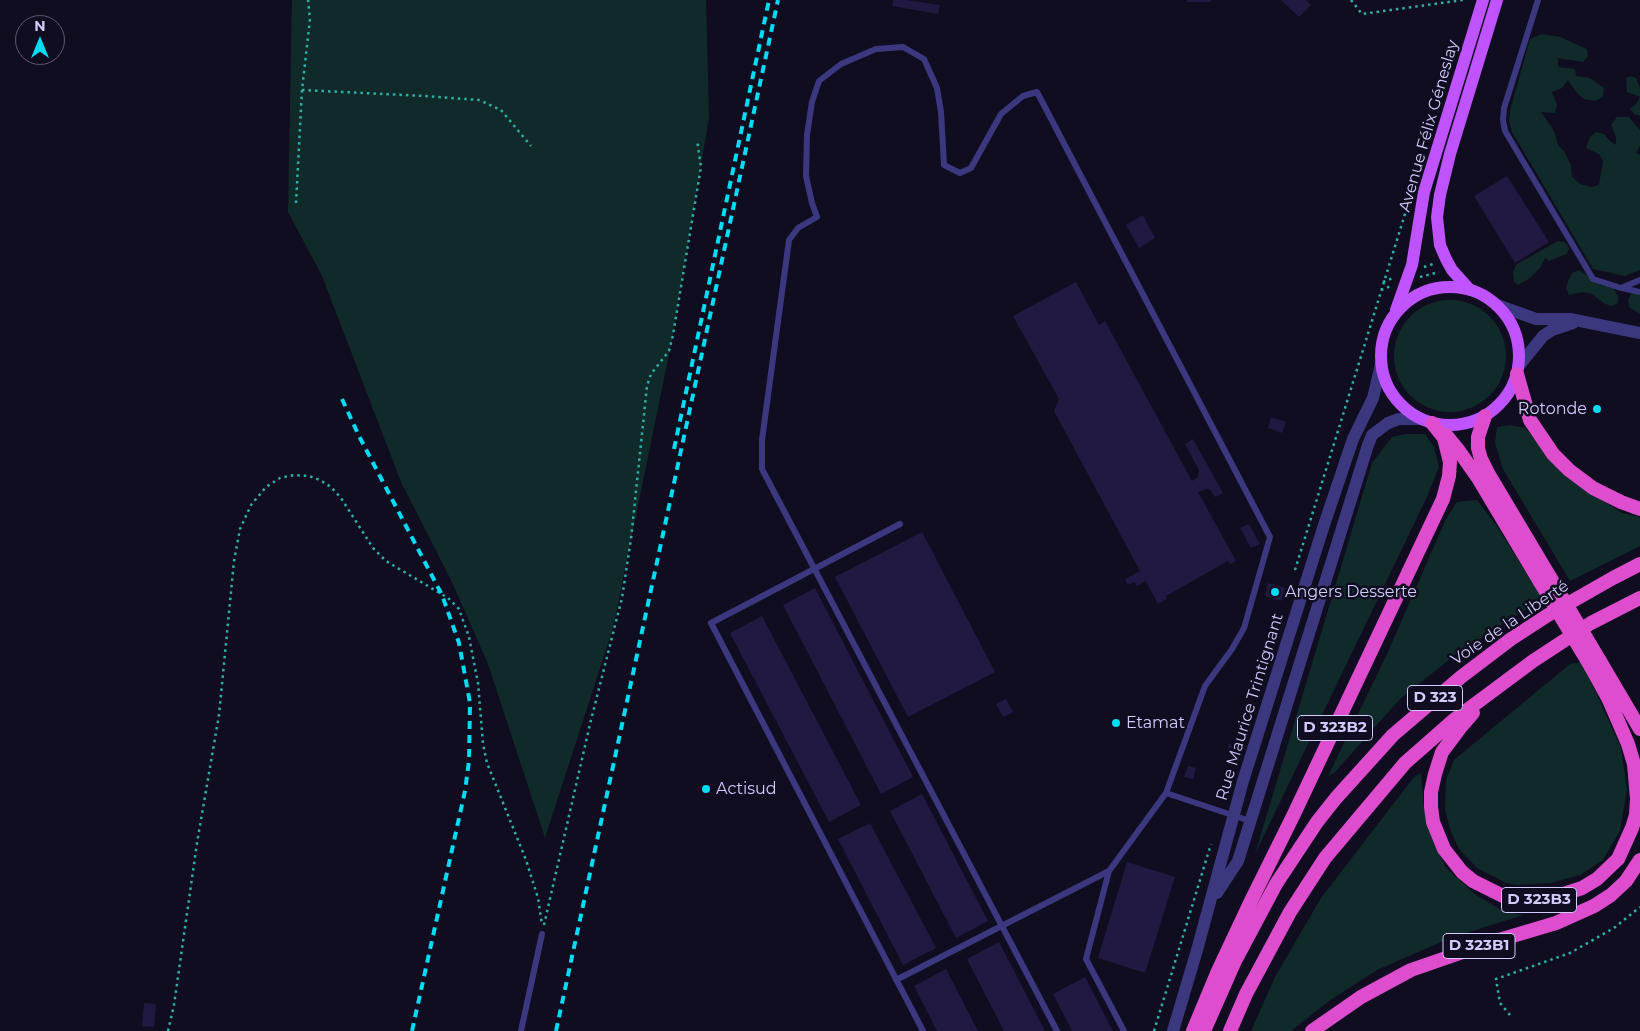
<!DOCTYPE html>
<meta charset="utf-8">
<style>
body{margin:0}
#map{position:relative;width:1640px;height:1031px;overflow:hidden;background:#100d20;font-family:Montserrat,sans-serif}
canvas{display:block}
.north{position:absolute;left:15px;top:15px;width:50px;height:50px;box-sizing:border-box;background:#100d20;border:1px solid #5e5979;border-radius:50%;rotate:0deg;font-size:14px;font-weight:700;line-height:20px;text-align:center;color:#d2ccff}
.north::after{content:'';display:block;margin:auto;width:18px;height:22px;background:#01dcf5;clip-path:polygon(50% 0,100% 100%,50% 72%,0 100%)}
</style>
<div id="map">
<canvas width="1640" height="1031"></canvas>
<div class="north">N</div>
</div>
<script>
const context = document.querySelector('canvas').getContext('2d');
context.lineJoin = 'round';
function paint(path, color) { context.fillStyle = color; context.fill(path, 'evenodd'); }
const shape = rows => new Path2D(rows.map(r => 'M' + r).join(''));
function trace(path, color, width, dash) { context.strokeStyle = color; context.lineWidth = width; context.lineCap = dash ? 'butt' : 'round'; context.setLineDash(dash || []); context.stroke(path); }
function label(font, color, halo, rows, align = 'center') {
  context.font = font + ' Montserrat,sans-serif'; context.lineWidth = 5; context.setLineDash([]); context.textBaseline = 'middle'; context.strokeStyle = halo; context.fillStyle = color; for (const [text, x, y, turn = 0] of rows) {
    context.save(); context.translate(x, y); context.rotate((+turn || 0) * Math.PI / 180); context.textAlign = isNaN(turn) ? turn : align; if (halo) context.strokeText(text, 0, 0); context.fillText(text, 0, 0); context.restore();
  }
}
const green = shape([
 [292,0,706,0,709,117,673,335,613,628,545,838,488,664,452,582,401,482,322,276,288,212],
 [1542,34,1560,37,1587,49,1588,56,1583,62,1558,58,1558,67,1575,69,1576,76,1590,78,1604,88,1603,96,1596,101,1584,99,1576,92,1568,80,1562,88,1552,92,1557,105,1555,113,1541,112,1554,131,1558,145,1564,151,1571,165,1572,177,1580,184,1591,187,1599,185,1603,161,1599,154,1586,148,1590,137,1596,132,1604,134,1610,141,1616,145,1616,137,1611,125,1617,117,1629,117,1640,130,1640,146,1636,153,1640,155,1640,270,1625,276,1593,269,1512,132,1509,121,1510,111,1530,39],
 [1630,76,1636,78,1640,88,1640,116,1634,114,1630,109,1636,104,1640,97,1627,92,1626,78],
 [1558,241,1565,242,1569,248,1567,254,1549,261,1545,258,1540,268,1530,278,1518,285,1514,282,1513,272,1517,264],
 [1579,270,1601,285,1613,288,1618,296,1618,303,1612,306,1605,304,1592,294,1582,292,1569,295,1566,288,1568,281,1572,273],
 [1640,291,1640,314,1629,307,1628,300,1631,294],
 '1394 356a56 56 0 1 1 112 0a56 56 0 1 1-112 0Z',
 [1510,425,1525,428,1581,486,1622,513,1640,517,1640,546,1570,581,1503,469,1495,443,1497,427],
 [1406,434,1425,434,1434,447,1439,467,1426,499,1255,854,1372,463,1392,437],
 [1477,500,1496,525,1543,599,1460,651,1400,699,1334,773,1328,776,1387,654,1446,519,1457,502],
 [1582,662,1621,748,1627,789,1620,831,1603,860,1580,875,1551,883,1517,885,1506,883,1477,868,1459,849,1451,832,1445,810,1446,780,1454,760,1570,664],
 [1421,773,1424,808,1433,838,1446,868,1476,895,1503,911,1523,915,1448,939,1377,970,1329,1001,1291,1031,1251,1031,1275,977,1321,898,1414,777]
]);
const building = shape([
 [893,0,907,0,940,5,938,14,892,6],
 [1187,0,1211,0,1211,2,1187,2],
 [1281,0,1306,0,1311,5,1299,17],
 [1507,176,1549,242,1515,263,1474,196],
 [1143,215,1155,238,1139,248,1126,225],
 [1076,282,1099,325,1105,321,1192,481,1198,477,1199,470,1185,444,1193,439,1223,493,1215,497,1210,490,1207,489,1198,492,1236,561,1230,564,1228,561,1166,596,1167,599,1158,604,1146,581,1137,586,1134,582,1128,585,1125,579,1140,571,1054,411,1059,399,1013,316],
 [1271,417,1286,422,1282,433,1268,428],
 [1249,524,1260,544,1251,548,1240,528],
 [922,532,995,672,908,717,835,577],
 [1268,583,1285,588,1281,601,1265,596],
 [815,588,913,777,881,794,783,605],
 [762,616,861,805,829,822,730,633],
 [1006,699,1013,712,1003,717,996,704],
 [1229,744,1235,746,1233,754,1227,752],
 [1188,766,1196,768,1193,779,1184,777],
 [922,794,988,921,956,938,890,811],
 [870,823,936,948,903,965,838,839],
 [1127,862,1175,877,1145,973,1098,958],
 [999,942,1045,1031,1004,1031,967,959],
 [946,969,978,1031,937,1031,914,986],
 [1085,977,1113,1031,1072,1031,1053,994],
 [144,1003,156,1004,154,1027,142,1026]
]);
const path = shape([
 [1351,0,1362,14,1463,0],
 [302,90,424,96,479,100,501,110,531,146],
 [296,203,302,90,310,19,308,0],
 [1424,267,1436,263],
 [1420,277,1439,272],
 [1383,282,1393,278],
 [1381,290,1391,286],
 [1295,570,1409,201],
 [544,925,590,724,622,598,631,539,647,386,651,374,669,351,673,335,701,167,697,140],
 [1510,1015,1500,1003,1496,979,1570,953,1614,928,1640,907],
 [168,1031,174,1005,197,843,219,715,234,561,240,529,251,505,266,487,280,478,294,475,309,476,320,480,331,487,341,498,373,548,386,561,448,598,459,609,469,637,478,683,483,744,487,763,526,860,538,898,542,925],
 [1154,1031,1211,844]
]);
const service = shape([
 [1538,0,1504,108,1503,120,1505,131,1593,279,1621,288,1640,280],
 [1622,288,1640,292],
 [900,524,711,623,923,1031],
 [1109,871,1086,959,1124,1031],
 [896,980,1109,871,1166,793],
 [521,1031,542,934],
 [1057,1031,762,469,762,440,789,240,798,228,817,217,812,203,806,176,807,135,812,102,819,81,841,64,876,49,903,47,924,59,937,88,941,112,944,165,960,173,971,168,1001,114,1023,96,1037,92,1270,537,1244,628,1232,649,1205,686,1166,793,1250,821]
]);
const minor = shape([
 [1497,305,1536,319,1570,319,1640,333],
 [1518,367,1543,336,1552,330,1573,323],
 [1217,893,1238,861,1368,445,1372,435,1388,423,1399,419,1421,419],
 [1173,1031,1197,950,1243,781,1324,525,1353,439,1373,398,1381,364]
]);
const primary = shape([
 '1381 356a69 69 0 1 1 138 0a69 69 0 1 1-138 0Z',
 [1470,290,1452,270,1446,259,1440,245,1437,217,1440,195,1450,154,1497,0],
 [1396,310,1412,265,1424,192,1483,0]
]);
const trunk = shape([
 [1517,374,1530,420,1553,454,1569,470,1593,488,1621,502,1640,509],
 [1485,416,1478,437,1478,448,1481,459,1488,473,1550,577],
 [1446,435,1459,451,1478,478,1540,582],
 [1600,661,1640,729],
 [1473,713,1460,728,1442,752,1435,774,1431,792,1431,807,1433,822,1444,849,1462,872,1473,881,1503,896,1518,899,1548,899,1582,888,1597,879,1618,859,1632,828,1636,815,1637,799,1634,764,1628,744,1609,700,1591,667],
 [1193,1031,1218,971,1250,903,1294,814,1443,499,1449,476,1450,462,1444,438,1432,423],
 [1204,1031,1235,961,1276,884,1317,822,1336,798,1393,735,1461,677,1511,639,1548,615,1613,578,1640,564],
 [1230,1031,1246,994,1290,912,1325,858,1405,763,1455,719,1533,661,1591,623,1640,598],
 [1312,1031,1361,997,1411,970,1489,943,1556,923,1594,906,1611,895,1626,881,1640,860]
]);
const rail = shape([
 [342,399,359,436,442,595,459,643,470,703,469,761,465,791,412,1031],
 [674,449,769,0],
 [556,1031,778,0]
]);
const trunkBridge = shape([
 [1550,577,1600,661],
 [1540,582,1591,667]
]);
const markers = [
 [1597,409,5,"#01dcf5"],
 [1275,592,5,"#01dcf5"],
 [1116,723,5,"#01dcf5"],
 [706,789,5,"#01dcf5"]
];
const shields = [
 [1435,698,55],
 [1335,728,75],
 [1539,900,75],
 [1479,946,72]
];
const shieldNames = [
 ["D 323",1435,698],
 ["D 323B2",1335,728],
 ["D 323B3",1539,900],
 ["D 323B1",1479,946]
];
const streetNames = [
 ["Avenue Félix Géneslay",1429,126,-74],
 ["Voie de la Liberté",1510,623,-34],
 ["Rue Maurice Trintignant",1250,707,-73]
];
const poiNames = [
 ["Rotonde",1587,409,"right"],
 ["Angers Desserte",1285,592],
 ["Etamat",1126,723],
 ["Actisud",716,789]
];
paint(green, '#102a29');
paint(building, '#211941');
trace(path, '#2eb1a9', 2.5, [2.5, 4]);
trace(service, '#3b387f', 6);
trace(minor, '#3b387f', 12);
trace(primary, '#bf53fe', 12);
trace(trunk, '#de4dce', 14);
trace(rail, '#01dcf5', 4, [8, 6]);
trace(trunkBridge, '#de4dce', 14);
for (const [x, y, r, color] of markers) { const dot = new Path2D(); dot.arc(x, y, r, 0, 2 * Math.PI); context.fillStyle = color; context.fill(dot); trace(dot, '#100d20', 2); }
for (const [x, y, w] of shields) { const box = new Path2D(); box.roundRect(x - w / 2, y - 12.5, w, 25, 4); context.fillStyle = '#100d20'; context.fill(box); trace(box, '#d2ccff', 1); }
label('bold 15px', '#d2ccff', null, shieldNames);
label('16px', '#d2ccff', '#100d20', streetNames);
label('16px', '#d2ccff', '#100d20', poiNames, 'left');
</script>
